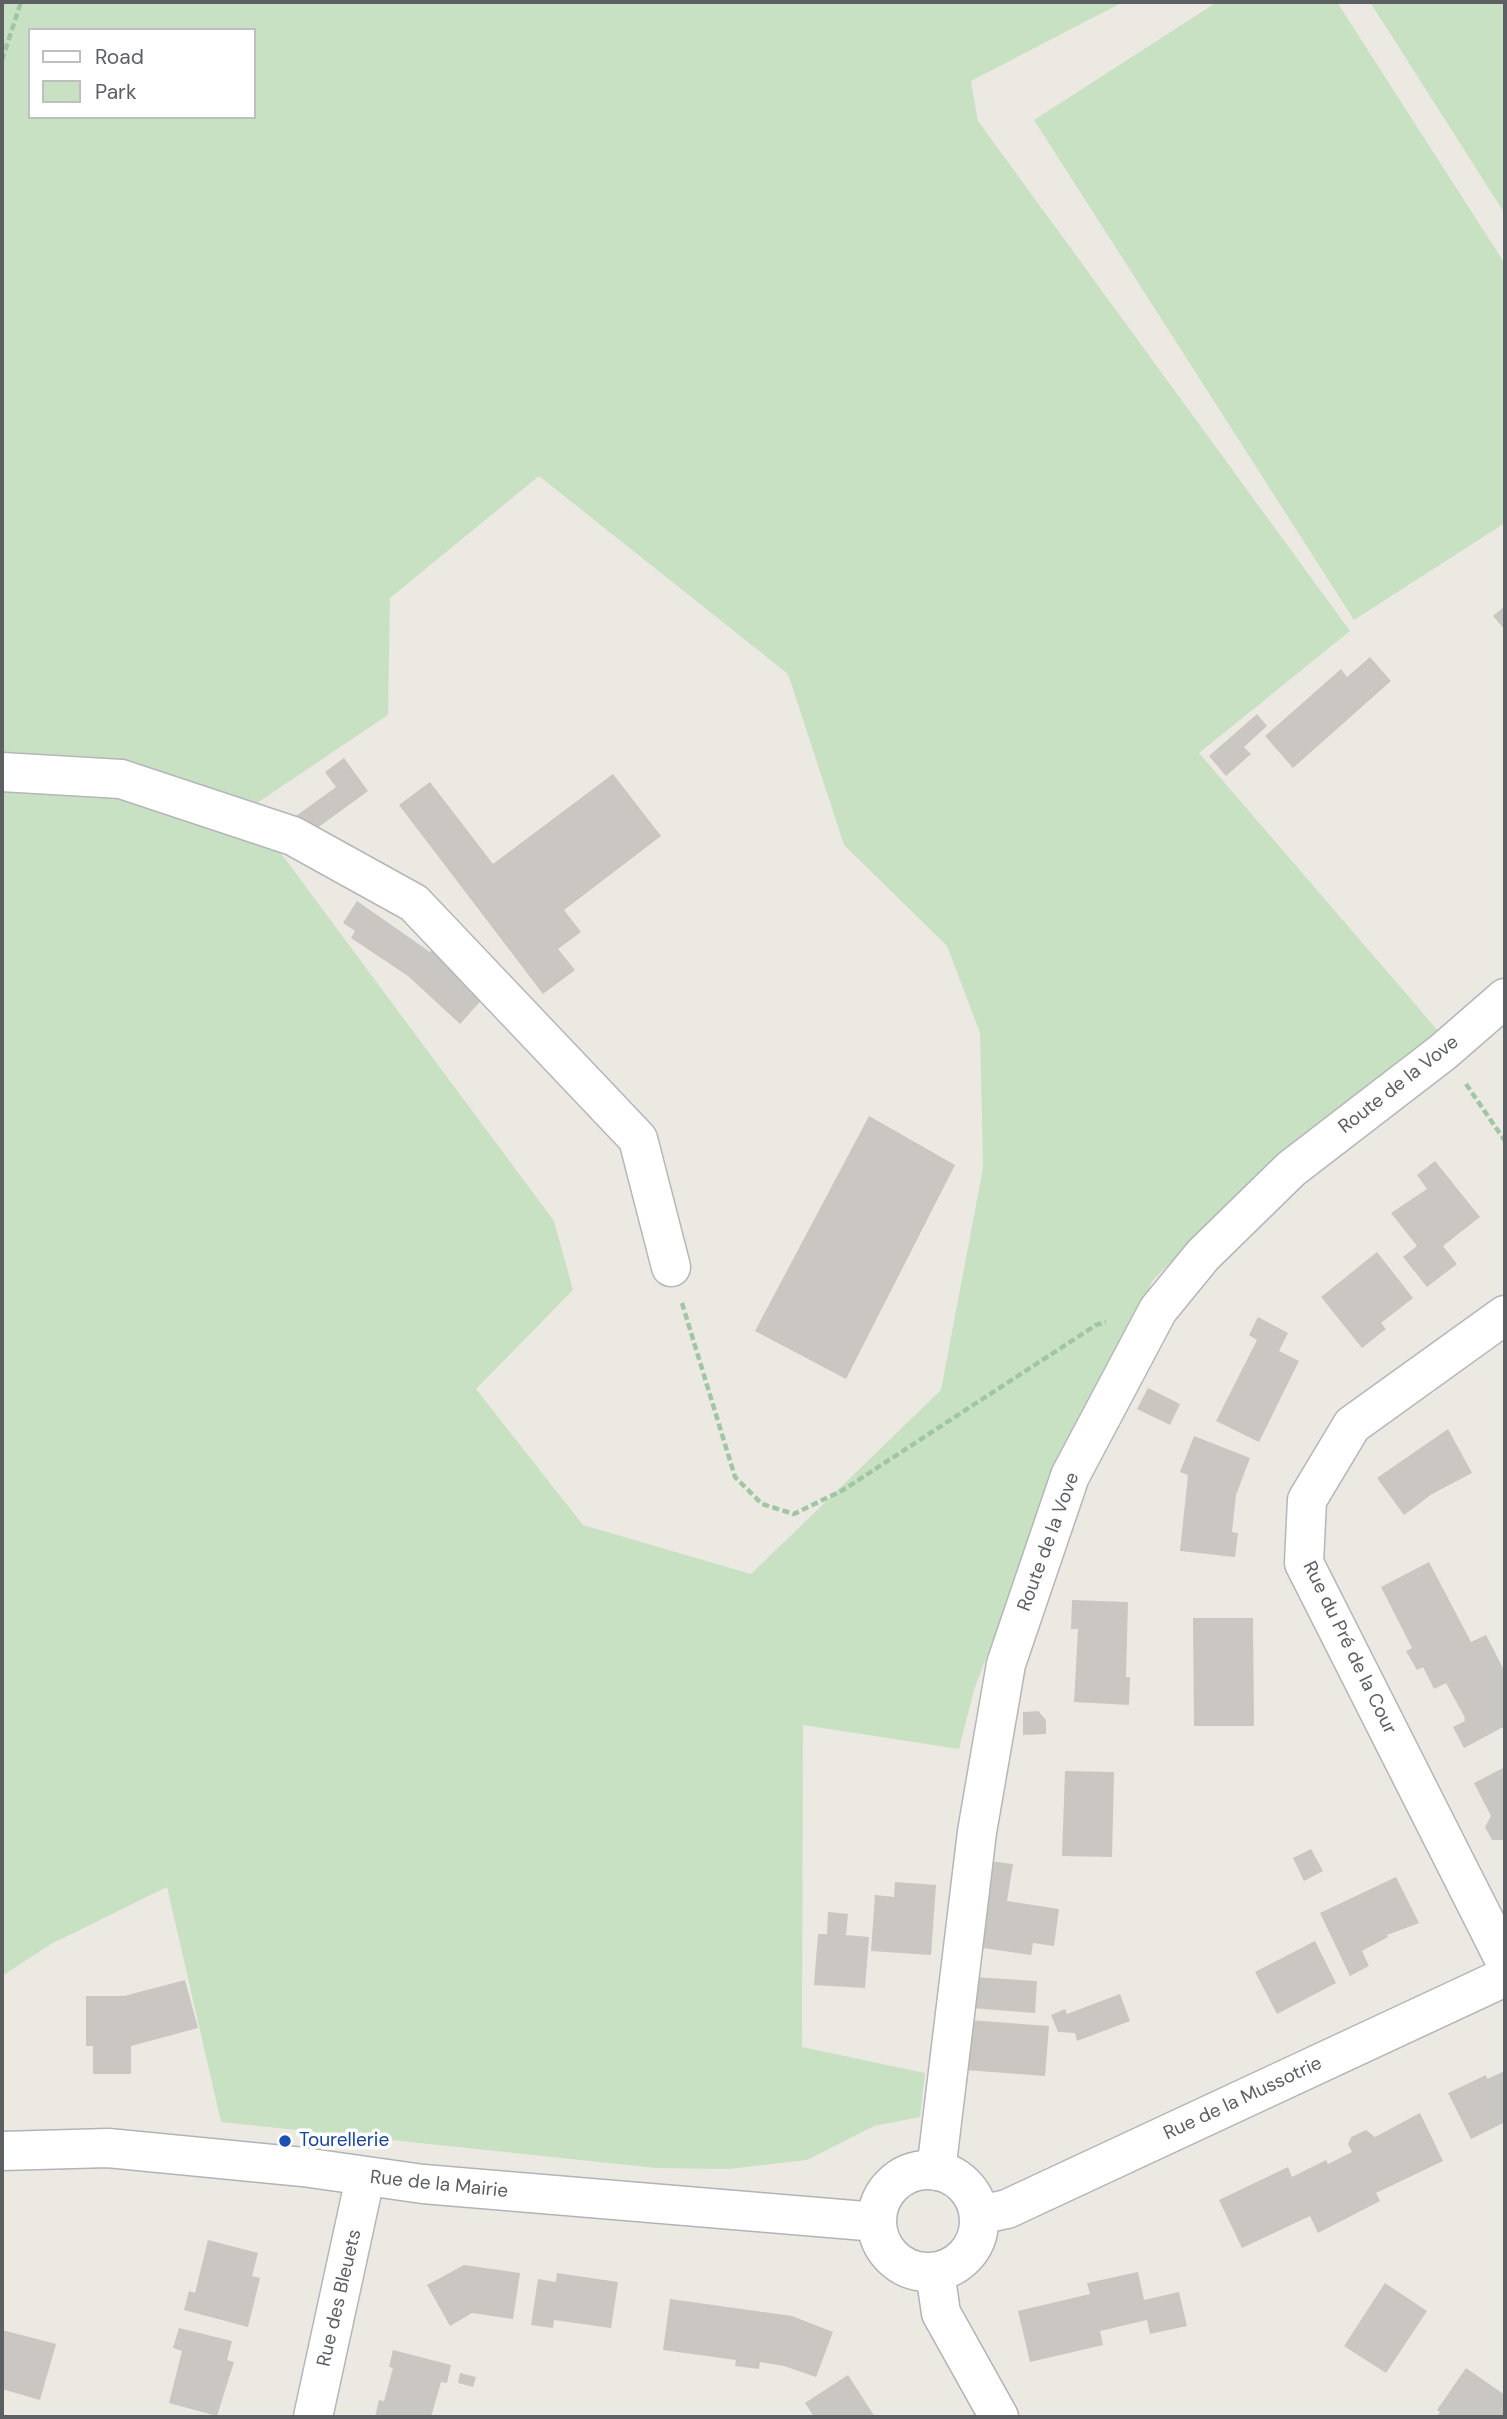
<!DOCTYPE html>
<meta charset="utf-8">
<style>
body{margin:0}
#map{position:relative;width:1507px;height:2419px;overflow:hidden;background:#ece9e3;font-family:"DM Sans",sans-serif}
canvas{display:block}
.frame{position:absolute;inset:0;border:4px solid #5c6062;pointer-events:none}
.legend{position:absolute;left:28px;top:28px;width:228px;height:91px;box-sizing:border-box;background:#fff;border:2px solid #bebfc0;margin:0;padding:9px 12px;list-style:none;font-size:21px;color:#5c6062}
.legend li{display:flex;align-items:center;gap:14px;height:35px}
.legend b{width:35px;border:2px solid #bebfc0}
</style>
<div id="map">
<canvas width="1507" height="2419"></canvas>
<div class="frame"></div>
<ul class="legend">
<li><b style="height:9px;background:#fff"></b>Road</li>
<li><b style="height:19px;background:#c9e1c3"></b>Park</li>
</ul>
</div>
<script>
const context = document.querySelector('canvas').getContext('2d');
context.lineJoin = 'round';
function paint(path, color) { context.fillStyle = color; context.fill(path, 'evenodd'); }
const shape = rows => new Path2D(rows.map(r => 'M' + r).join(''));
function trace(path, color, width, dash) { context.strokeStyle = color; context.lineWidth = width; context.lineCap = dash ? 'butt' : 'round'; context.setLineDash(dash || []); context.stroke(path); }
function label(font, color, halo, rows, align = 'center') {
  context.font = font + ' "DM Sans",sans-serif'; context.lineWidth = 7; context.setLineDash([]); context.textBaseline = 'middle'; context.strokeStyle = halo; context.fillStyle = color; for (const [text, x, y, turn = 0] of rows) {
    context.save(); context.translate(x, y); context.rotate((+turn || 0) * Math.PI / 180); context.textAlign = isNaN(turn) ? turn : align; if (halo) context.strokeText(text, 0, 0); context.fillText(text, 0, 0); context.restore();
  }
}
const green = shape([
 [2,2,1123,2,971,81,978,121,1350,631,1199,753,1440,1033,1250,1183,1153,1280,1046,1499,974,1690,959,1749,803,1725,802,2047,925,2073,920,2117,874,2126,807,2160,729,2169,656,2168,221,2122,167,1887,51,1944,2,1976],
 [30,30,254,30,254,117,30,117],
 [539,476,788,674,844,845,947,946,980,1033,983,1168,941,1390,751,1574,583,1525,476,1389,573,1290,554,1221,248,809,388,715,390,598],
 [1217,2,1337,2,1505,264,1505,523,1354,620,1034,120],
 [1370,2,1505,2,1505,214]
]);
const building = shape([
 [1505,606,1505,630,1493,616],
 [1370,657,1391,681,1293,768,1265,736,1341,669,1347,677],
 [1257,714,1267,726,1244,747,1251,754,1226,776,1209,756],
 [344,758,368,791,309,834,296,816,336,787,325,772],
 [613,774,661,836,564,910,581,932,558,949,575,970,543,994,399,805,430,782,493,864],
 [357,901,430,952,436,945,488,993,460,1024,408,976,351,938,355,931,343,923],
 [869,1116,955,1165,846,1379,755,1331],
 [1435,1161,1480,1217,1443,1246,1457,1264,1427,1287,1403,1257,1417,1246,1391,1213,1427,1189,1417,1175],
 [1377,1252,1413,1298,1381,1323,1386,1329,1362,1348,1321,1297],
 [1258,1317,1288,1333,1279,1351,1299,1361,1259,1442,1216,1421,1257,1340,1249,1335],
 [1148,1388,1180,1404,1170,1425,1137,1409],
 [1448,1429,1472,1473,1432,1494,1404,1515,1377,1478],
 [1194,1436,1250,1458,1236,1495,1232,1532,1238,1533,1235,1557,1180,1551,1188,1475,1180,1472],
 [1429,1562,1471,1642,1486,1635,1505,1672,1505,1726,1464,1748,1453,1727,1465,1721,1464,1716,1446,1683,1434,1689,1423,1667,1417,1670,1406,1651,1412,1648,1381,1587],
 [1072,1600,1128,1602,1126,1677,1130,1677,1129,1705,1074,1702,1078,1629,1071,1629],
 [1193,1618,1253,1618,1254,1726,1194,1726],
 [1038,1711,1046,1720,1046,1734,1023,1735,1023,1712],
 [1505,1767,1505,1844,1503,1840,1492,1840,1485,1827,1491,1816,1474,1783],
 [1065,1771,1114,1772,1112,1857,1062,1856],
 [1311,1849,1323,1871,1304,1881,1293,1858],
 [982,1860,1013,1864,1007,1901,1059,1909,1054,1946,1033,1943,1031,1955,970,1946],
 [1396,1877,1419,1923,1387,1935,1388,1937,1362,1951,1369,1966,1350,1976,1320,1913],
 [895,1882,936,1885,931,1955,871,1951,875,1895,894,1897],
 [828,1912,848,1914,846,1935,869,1937,865,1988,814,1985,818,1934,827,1934],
 [1315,1941,1336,1983,1277,2014,1255,1972],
 [974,1977,1037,1981,1035,2013,971,2008],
 [185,1980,198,2028,131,2046,131,2074,93,2074,93,2046,86,2046,86,1996,124,1996],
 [1120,1994,1130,2021,1077,2041,1075,2033,1058,2032,1051,2015,1065,2009,1067,2014],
 [969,2020,1049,2026,1045,2076,965,2070],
 [1505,2071,1505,2122,1471,2139,1448,2093,1486,2075,1487,2079],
 [1420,2113,1443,2161,1376,2193,1380,2201,1318,2233,1310,2216,1242,2248,1219,2200,1288,2167,1292,2177,1326,2160,1328,2164,1352,2152,1348,2144,1351,2137,1366,2130,1375,2137],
 [208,2240,258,2253,252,2276,260,2278,248,2327,184,2310,189,2291,195,2293],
 [464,2265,520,2273,513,2319,472,2313,450,2326,427,2285],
 [1138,2272,1144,2300,1179,2292,1187,2326,1150,2334,1147,2320,1100,2331,1103,2345,1030,2362,1018,2311,1090,2294,1087,2283],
 [557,2273,618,2282,611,2328,554,2320,553,2328,531,2325,538,2279,556,2282],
 [1385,2283,1427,2311,1386,2373,1344,2346],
 [670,2299,792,2316,833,2332,816,2377,784,2366,760,2362,759,2369,735,2366,736,2360,663,2350],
 [179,2328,232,2341,227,2360,234,2362,217,2416,169,2403,182,2351,173,2348],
 [2,2330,56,2344,40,2400,2,2389],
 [393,2350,451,2365,447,2383,441,2382,431,2417,375,2417,379,2400,384,2401,393,2368,389,2367],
 [1466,2368,1505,2395,1505,2417,1437,2417,1440,2412,1437,2410],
 [460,2373,476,2377,473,2387,458,2383],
 [848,2375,875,2417,814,2417,805,2403]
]);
const path = shape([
 [2,60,21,2],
 [1466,1084,1505,1141],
 [682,1303,735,1477,762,1504,794,1514,843,1490,1096,1325,1106,1322]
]);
const street = shape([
 [2,772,121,779,293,836,414,903,638,1139,671,1267],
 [1505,1315,1352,1425,1307,1500,1304,1563,1505,1961],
 [936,2171,977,1832,1006,1664,1070,1476,1158,1310,1203,1255,1291,1169,1443,1052,1505,998],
 [979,2215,1007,2209,1505,1977],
 [313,2417,365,2178]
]);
const secondary = shape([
 [2,2151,108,2148,303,2167,423,2184,877,2222],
 '877 2221a51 51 0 1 1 102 0a51 51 0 1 1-102 0Z',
 [935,2272,941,2313,999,2417]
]);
const markers = [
 [285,2141,7,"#1a4fb4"]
];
const streetNames = [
 ["Route de la Vove",1399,1085,-38],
 ["Route de la Vove",1049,1542,-70],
 ["Rue du Pré de la Cour",1349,1648,64],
 ["Rue de la Mussotrie",1243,2099,-25],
 ["Rue de la Mairie",439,2185,6],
 ["Rue des Bleuets",340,2298,-77]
];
const transitNames = [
 ["Tourellerie",299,2141]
];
paint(green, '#c9e1c3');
paint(building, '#cac6c2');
trace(street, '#b4b6b9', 41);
trace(secondary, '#b0b4b7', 41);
trace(path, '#a0c6a4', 4.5, [7, 3.5]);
trace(street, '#fff', 38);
trace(secondary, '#fff', 38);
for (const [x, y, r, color] of markers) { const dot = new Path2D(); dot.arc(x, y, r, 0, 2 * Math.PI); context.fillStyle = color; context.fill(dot); trace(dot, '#fff', 2.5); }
label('19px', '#5c6062', '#fff', streetNames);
label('19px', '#164399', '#fff', transitNames, 'left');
</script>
